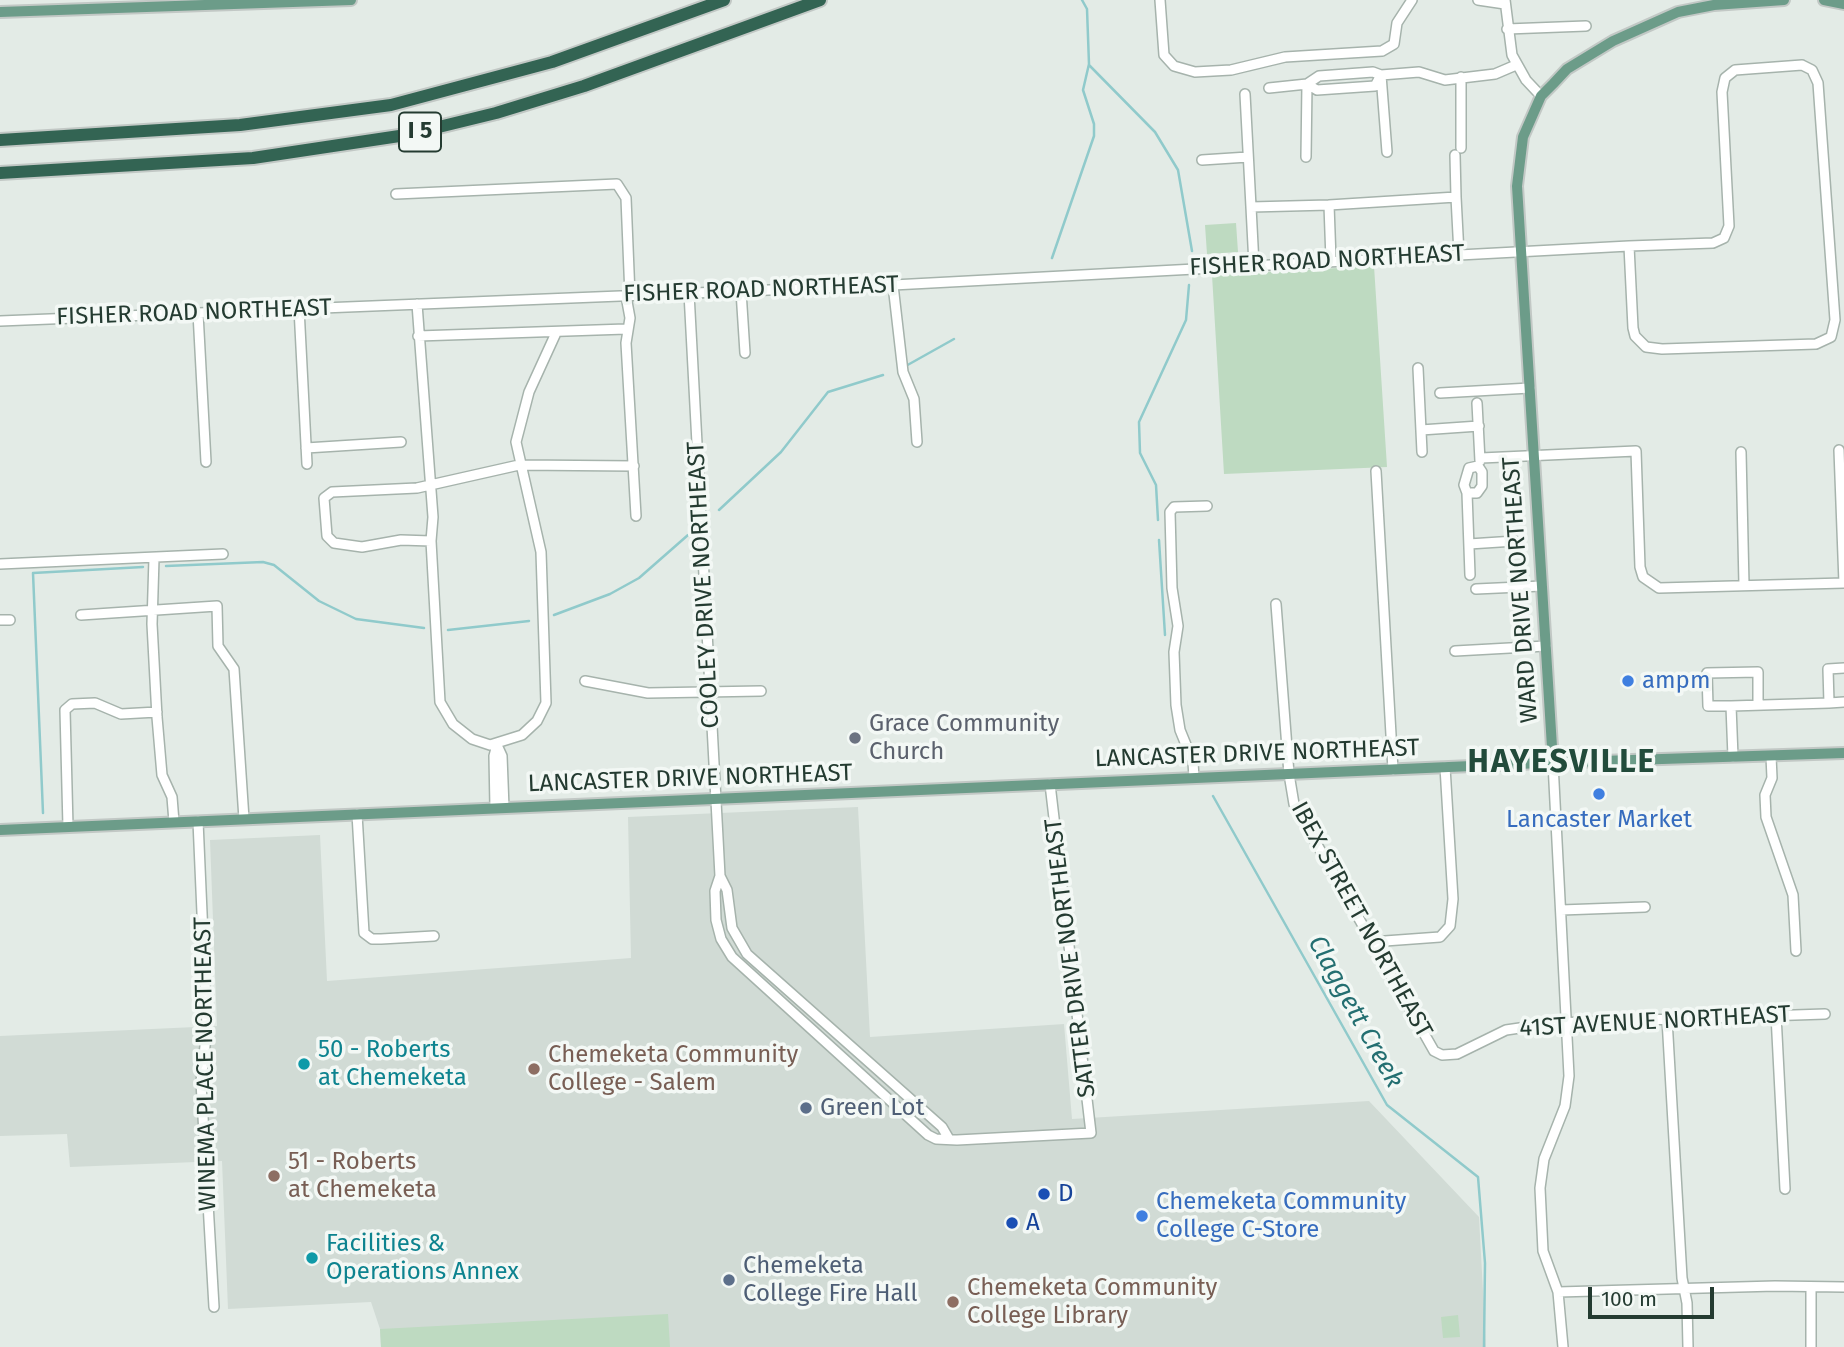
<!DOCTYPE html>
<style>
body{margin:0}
#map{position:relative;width:1844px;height:1347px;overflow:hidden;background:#e3ebe6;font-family:"Fira Sans",sans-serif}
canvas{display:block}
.scale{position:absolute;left:1588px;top:1287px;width:126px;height:32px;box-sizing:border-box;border:4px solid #243b31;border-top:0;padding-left:9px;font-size:21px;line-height:24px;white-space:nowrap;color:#243b31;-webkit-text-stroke:5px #f3f8f5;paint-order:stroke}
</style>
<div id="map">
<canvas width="1844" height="1347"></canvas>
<div class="scale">100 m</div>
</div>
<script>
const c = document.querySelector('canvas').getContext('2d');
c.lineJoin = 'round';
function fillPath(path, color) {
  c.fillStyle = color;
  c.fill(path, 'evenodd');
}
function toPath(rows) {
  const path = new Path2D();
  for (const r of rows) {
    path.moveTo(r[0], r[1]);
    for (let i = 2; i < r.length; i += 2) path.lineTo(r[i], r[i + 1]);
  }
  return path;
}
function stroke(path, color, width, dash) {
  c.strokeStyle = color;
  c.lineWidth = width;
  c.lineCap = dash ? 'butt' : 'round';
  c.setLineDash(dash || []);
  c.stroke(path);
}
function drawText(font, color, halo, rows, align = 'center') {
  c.font = font + ' "Fira Sans",sans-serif';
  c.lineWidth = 7;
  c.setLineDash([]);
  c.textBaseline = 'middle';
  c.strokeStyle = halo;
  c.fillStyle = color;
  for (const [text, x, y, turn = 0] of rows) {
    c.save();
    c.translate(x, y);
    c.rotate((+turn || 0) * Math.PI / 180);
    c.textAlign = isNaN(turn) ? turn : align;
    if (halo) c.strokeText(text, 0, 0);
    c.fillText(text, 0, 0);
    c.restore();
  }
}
fillPath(toPath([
 [858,807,870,1037,1064,1024,1072,1119,1369,1101,1479,1217,1486,1347,381,1347,380,1329,371,1302,228,1309,222,1161,70,1167,67,1134,0,1136,0,1036,217,1026,210,840,320,835,327,981,631,958,628,817]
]), '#d1dbd5');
fillPath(toPath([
 [1236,223,1238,252,1207,254,1205,225],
 [1374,266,1387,467,1224,474,1212,275],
 [668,1314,670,1347,381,1347,380,1329],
 [1458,1315,1460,1337,1443,1338,1441,1317]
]), '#bedac1');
stroke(toPath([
 [1089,65,1155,132,1178,170,1192,251],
 [1052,258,1094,136,1094,124,1083,90,1089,64,1087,9,1082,0],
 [904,367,954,339],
 [719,510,781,452,828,392,883,375],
 [1158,520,1156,485,1140,453,1139,422,1186,320,1189,285],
 [1159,540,1165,635],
 [166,566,263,562,274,565,319,601,356,619,424,628],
 [554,615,610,594,639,578,688,535],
 [448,630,529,621],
 [1213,796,1387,1105,1478,1177,1485,1263,1484,1347],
 [43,813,33,573,143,567]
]), '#90cacb', 2.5);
const minor = toPath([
 [1160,0,1164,55,1174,66,1195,72,1231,70,1285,57,1382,51,1394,44,1397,23,1412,0],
 [1478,0,1505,4],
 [1505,0,1512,55,1526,80,1541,96],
 [1507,29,1586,26],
 [1802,65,1812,70,1818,83,1835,320,1831,337,1816,344,1662,349,1646,347,1635,336,1633,328,1629,246,1713,243,1724,238,1729,226,1722,92,1725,78,1735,70,1802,65],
 [1381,75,1387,152],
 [1461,77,1461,148],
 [1307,84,1317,90,1375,86,1381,75],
 [1269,88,1307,84,1319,76,1373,72,1381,75,1419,72,1445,80,1495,74,1516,65],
 [1245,94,1251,207,1329,205],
 [1455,155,1456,197],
 [1306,157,1307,84],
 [1202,160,1248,157],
 [396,194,617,184,626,198,630,296],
 [1251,207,1254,265],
 [1331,260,1329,205,1456,197,1459,254],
 [893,285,903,372,914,399,917,442],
 [741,291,745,353],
 [689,293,720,876,727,890,732,928,747,954,942,1127,949,1139],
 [626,296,630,318,626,343,636,516],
 [417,304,433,517,431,541,440,702,453,724,472,739,490,745,522,735,537,721,546,703,541,552,516,442,529,392,556,333],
 [299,308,307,464],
 [198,313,206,462],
 [0,321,893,285,1629,246],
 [418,336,626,329],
 [1418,368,1422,452],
 [1440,393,1530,388],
 [1477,403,1480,461],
 [1421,430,1479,426],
 [306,448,401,442],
 [1839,450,1844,583],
 [1741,452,1744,585],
 [1481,458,1636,451,1640,567,1643,577,1659,588,1844,583],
 [1376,471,1393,770],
 [1467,493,1477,493,1482,486,1482,472,1478,466,1469,468,1464,485,1467,493,1470,575],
 [431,541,401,540,362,547,334,543,327,536,324,498,332,492,417,488,519,465,634,466],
 [1469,544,1515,541],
 [154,558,152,624,157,717,162,775,172,797,174,822],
 [0,564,223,554],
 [1476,589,1542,586],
 [1276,604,1289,774,1294,804,1434,1051,1442,1055,1457,1054,1506,1030,1554,1023,1825,1014],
 [81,615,217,606,218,646,234,669,244,819],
 [0,620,10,620],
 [1455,651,1546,646],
 [585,681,648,693,761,691],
 [1829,703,1828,669,1844,668],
 [1758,705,1758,672,1707,673,1708,706,1731,706,1829,703,1844,702],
 [1731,706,1733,757],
 [497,745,502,756,504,808],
 [1771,756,1772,778,1765,795,1766,817,1793,895,1796,951],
 [1553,763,1569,1076,1565,1106,1544,1159,1540,1188,1543,1251,1558,1292,1563,1347],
 [1194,778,1193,762,1180,730,1176,705,1174,652,1178,626,1172,588,1170,512,1174,507,1207,506],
 [495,808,494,756,497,745],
 [357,814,364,933,372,939,381,939,434,936],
 [198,821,207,1028,201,1082,214,1307],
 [68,827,65,710,72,704,95,703,121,714,157,712],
 [720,876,715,891,716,920,721,939,732,957,928,1135,936,1139,957,1140,1091,1133,1050,784],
 [1561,910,1645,907],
 [1371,942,1440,937,1450,926,1453,899,1445,767],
 [1776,1015,1785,1189],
 [1667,1019,1682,1278,1687,1303,1688,1347],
 [1558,1292,1775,1286,1844,1287],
 [1811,1347,1811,1287]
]);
const major = toPath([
 [1824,0,1844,4],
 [0,12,351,0],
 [1553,763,1517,186,1523,137,1541,96,1553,84,1567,69,1613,41,1678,12,1714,5,1784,0],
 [0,830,1541,763,1844,753]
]);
const highway = toPath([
 [0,140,240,125,391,105,552,62,724,0],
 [0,173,253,158,406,135,496,113,584,86,820,0]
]);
stroke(minor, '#a6b3ac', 12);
stroke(major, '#c2c8c5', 14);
stroke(highway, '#c2c8c5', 16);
stroke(minor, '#fff', 9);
stroke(major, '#6c9c89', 10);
stroke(highway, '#336453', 12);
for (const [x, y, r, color] of [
 [1628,681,7,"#3f7fe0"],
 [855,738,7,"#6b7280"],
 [1599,794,7,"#3f7fe0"],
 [304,1064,7,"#0f9aa8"],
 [534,1069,7,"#8d6e63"],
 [806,1108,7,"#5c6f8a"],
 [274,1176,7,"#8d6e63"],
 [1044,1194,7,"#1a4fb4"],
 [1142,1216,7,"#3f7fe0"],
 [1012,1223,7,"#1a4fb4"],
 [312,1258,7,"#0f9aa8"],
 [729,1280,7,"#5c6f8a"],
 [953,1302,7,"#8d6e63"]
]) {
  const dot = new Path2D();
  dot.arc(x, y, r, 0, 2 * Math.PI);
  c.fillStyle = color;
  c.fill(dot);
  stroke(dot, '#f3f8f5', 2.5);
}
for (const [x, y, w] of [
 [420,132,42]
]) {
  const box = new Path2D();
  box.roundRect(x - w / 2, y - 19.5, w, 39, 5);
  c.fillStyle = '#f3f8f5';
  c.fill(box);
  stroke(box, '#243b31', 2);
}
drawText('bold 23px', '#243b31', null, [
 ["I 5",420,132]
]);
drawText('24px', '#243b31', '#f3f8f5', [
 ["FISHER ROAD NORTHEAST",1327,261,-3],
 ["FISHER ROAD NORTHEAST",761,290,-2],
 ["FISHER ROAD NORTHEAST",194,313,-2],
 ["COOLEY DRIVE NORTHEAST",704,585,-93],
 ["WARD DRIVE NORTHEAST",1521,590,-94],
 ["LANCASTER DRIVE NORTHEAST",1257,754,-2],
 ["LANCASTER DRIVE NORTHEAST",690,779,-2],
 ["IBEX STREET NORTHEAST",1361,920,61],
 ["SATTER DRIVE NORTHEAST",1071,958,-97],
 ["41ST AVENUE NORTHEAST",1655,1022,-3],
 ["WINEMA PLACE NORTHEAST",206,1064,-91]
]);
drawText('24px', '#366cbe', '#f3f8f5', [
 ["ampm",1642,681],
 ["Lancaster Market",1599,820,"center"],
 ["Chemeketa Community",1156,1202],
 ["College C-Store",1156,1230]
], 'left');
drawText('24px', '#5b616d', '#f3f8f5', [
 ["Grace Community",869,724],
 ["Church",869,752]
], 'left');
drawText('24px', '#0d838f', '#f3f8f5', [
 ["50 - Roberts",318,1050],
 ["at Chemeketa",318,1078],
 ["Facilities &",326,1244],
 ["Operations Annex",326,1272]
], 'left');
drawText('24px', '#785e54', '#f3f8f5', [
 ["Chemeketa Community",548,1055],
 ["College - Salem",548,1083],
 ["51 - Roberts",288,1162],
 ["at Chemeketa",288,1190],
 ["Chemeketa Community",967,1288],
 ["College Library",967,1316]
], 'left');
drawText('24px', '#4e5e75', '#f3f8f5', [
 ["Green Lot",820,1108],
 ["Chemeketa",743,1266],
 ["College Fire Hall",743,1294]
], 'left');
drawText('24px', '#164399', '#f3f8f5', [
 ["D",1058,1194],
 ["A",1026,1223]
], 'left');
drawText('italic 26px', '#246f71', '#f3f8f5', [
 ["Claggett Creek",1355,1012,61]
]);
c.letterSpacing = '2px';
drawText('bold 32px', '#224b3b', '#f3f8f5', [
 ["HAYESVILLE",1562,763]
]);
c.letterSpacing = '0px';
</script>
